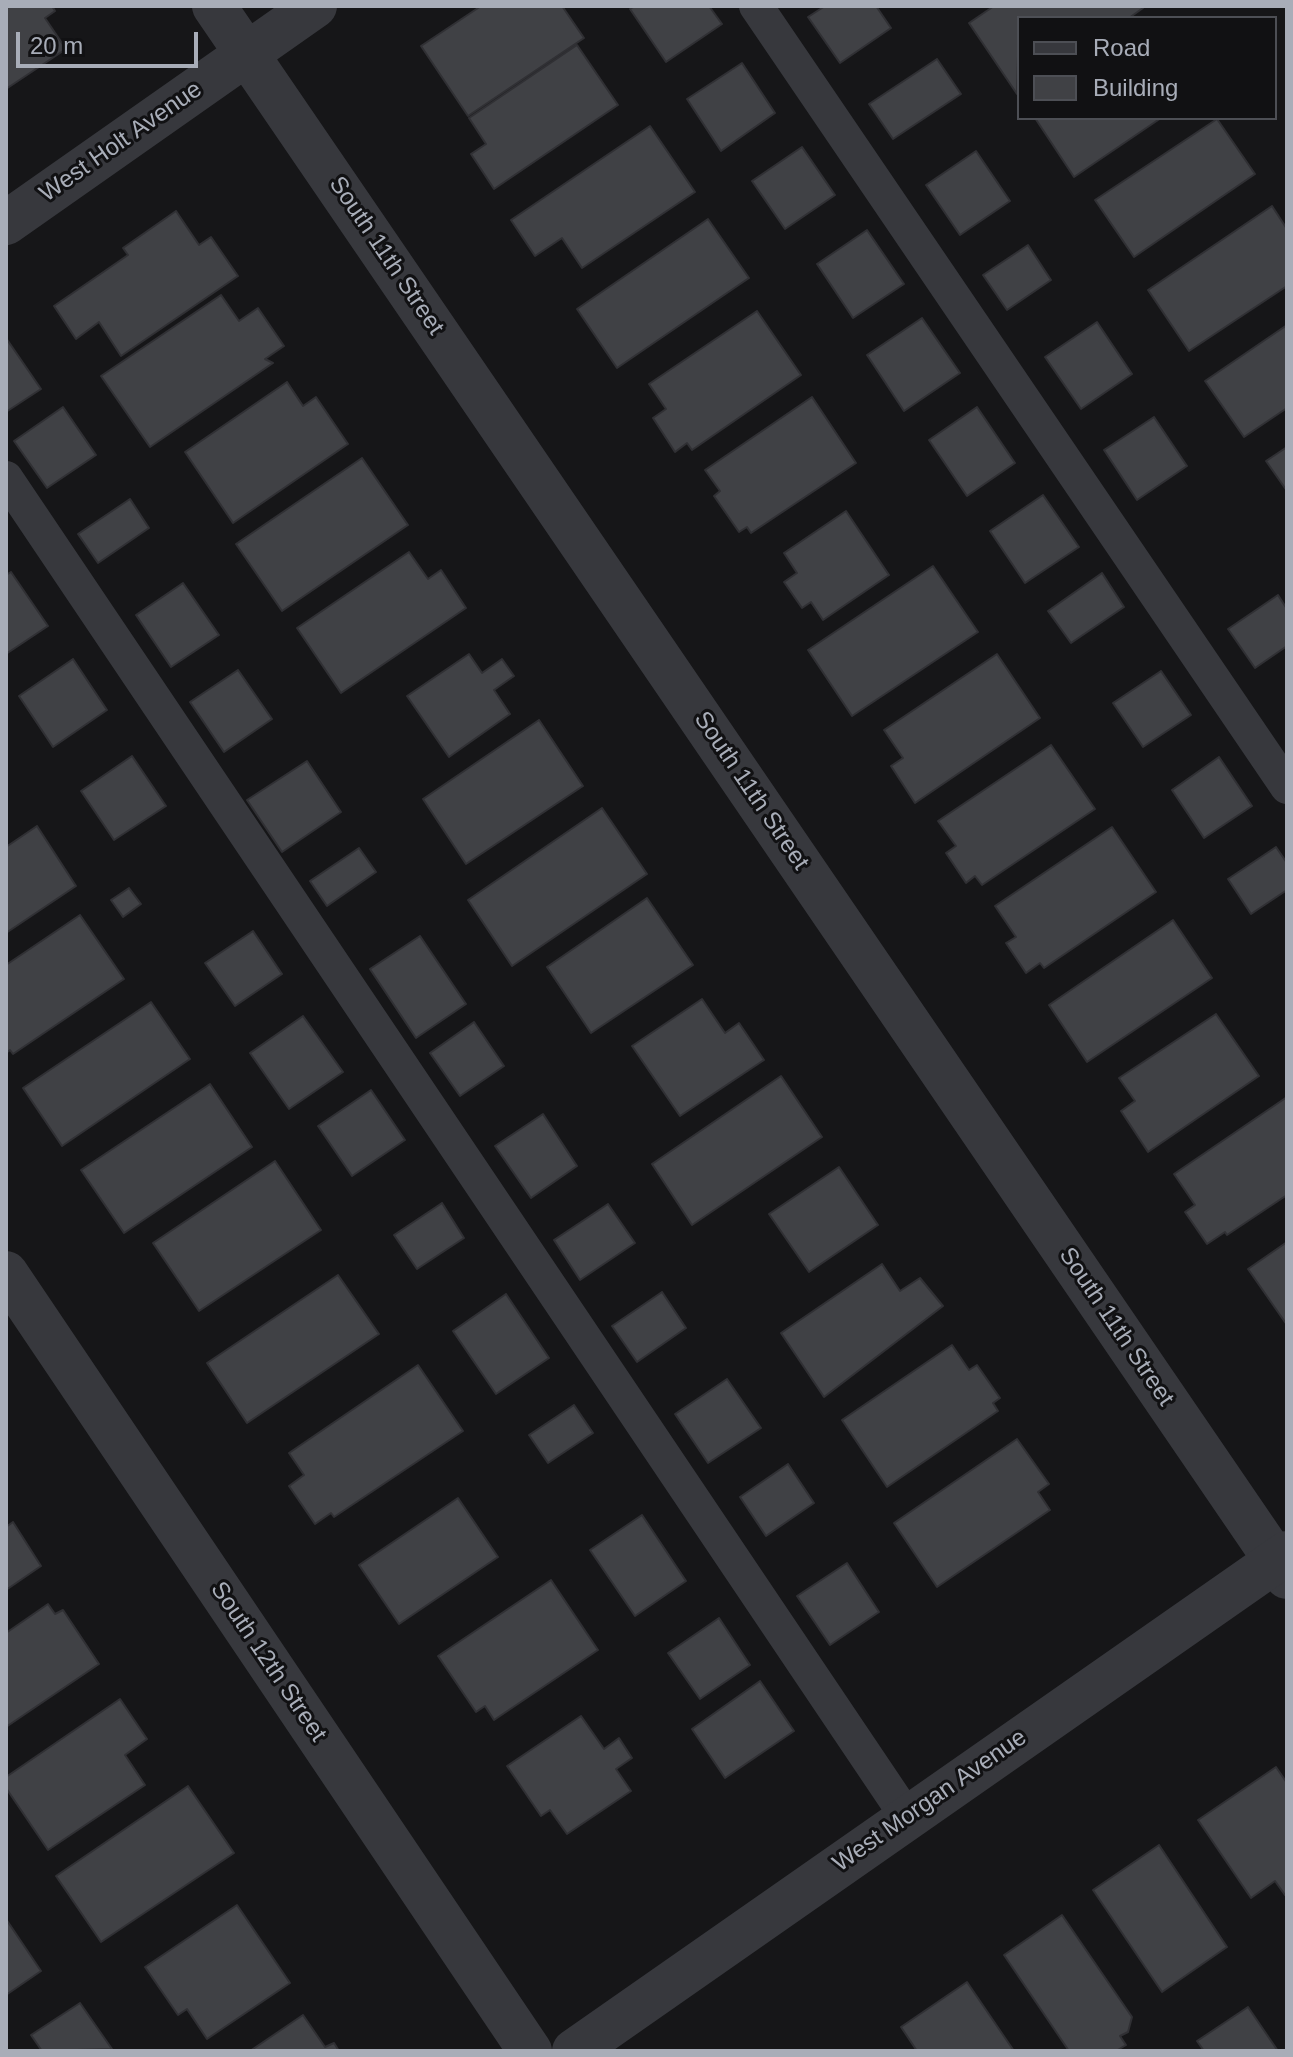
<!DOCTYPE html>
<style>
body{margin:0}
#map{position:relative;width:1293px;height:2057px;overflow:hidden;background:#161618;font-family:Arial,sans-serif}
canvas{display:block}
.frame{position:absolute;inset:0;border:8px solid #a8adb8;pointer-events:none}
.legend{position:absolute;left:1017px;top:16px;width:260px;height:104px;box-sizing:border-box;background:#111113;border:2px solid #4d4f55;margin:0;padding:10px 14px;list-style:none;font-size:24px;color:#a8adb8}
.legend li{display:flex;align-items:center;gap:16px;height:40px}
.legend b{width:40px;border:2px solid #4d4f55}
.scale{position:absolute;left:16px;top:32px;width:182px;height:36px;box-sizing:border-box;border:4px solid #a8adb8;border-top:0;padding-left:10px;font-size:24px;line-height:28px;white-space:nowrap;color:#a8adb8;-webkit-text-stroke:6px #111113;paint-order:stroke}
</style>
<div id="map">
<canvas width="1293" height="2057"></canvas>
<div class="frame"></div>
<ul class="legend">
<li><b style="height:10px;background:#37383d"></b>Road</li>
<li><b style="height:22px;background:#404145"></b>Building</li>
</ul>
<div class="scale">20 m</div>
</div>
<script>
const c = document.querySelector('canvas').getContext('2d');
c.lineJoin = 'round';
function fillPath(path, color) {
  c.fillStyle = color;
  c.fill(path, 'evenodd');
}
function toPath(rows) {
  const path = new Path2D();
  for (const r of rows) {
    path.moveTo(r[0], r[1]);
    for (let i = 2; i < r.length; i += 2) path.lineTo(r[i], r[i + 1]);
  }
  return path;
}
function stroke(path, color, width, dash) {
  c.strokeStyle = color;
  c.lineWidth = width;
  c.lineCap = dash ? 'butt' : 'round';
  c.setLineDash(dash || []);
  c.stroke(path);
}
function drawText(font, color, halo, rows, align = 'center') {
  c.font = font + ' Arial,sans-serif';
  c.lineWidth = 6;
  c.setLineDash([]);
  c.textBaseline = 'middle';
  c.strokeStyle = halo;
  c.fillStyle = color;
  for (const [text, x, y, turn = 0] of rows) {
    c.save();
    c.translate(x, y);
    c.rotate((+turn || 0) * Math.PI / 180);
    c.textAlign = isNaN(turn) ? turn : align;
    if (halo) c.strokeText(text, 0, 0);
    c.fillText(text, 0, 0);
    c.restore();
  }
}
const building = toPath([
 [6,6,52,6,55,11,45,18,66,49,6,89,6,6],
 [481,6,562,6,584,38,468,116,421,46,481,6],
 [635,6,709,6,722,24,666,62,630,9,635,6],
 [825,6,876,6,891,28,840,63,808,17,825,6],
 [994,6,1142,6,1143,8,1129,18,1019,18,1017,94,969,23,994,6],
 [577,45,618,105,494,189,471,154,486,144,469,118,577,45],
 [937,59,961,94,893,139,869,104,937,59],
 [742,63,775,113,721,151,687,99,742,63],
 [1035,118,1161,118,1074,177,1035,118],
 [1217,119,1255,174,1134,257,1095,200,1217,119],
 [650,126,695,192,582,268,562,238,535,256,511,220,650,126],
 [802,147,835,195,785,229,752,181,802,147],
 [976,151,1010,201,960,235,926,185,976,151],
 [1272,206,1287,229,1287,286,1189,351,1148,290,1272,206],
 [176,211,199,245,211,237,238,276,121,356,99,322,76,339,54,306,128,255,123,248,176,211],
 [708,219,749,278,617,368,577,309,708,219],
 [867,230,904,284,853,318,817,264,867,230],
 [1028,245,1051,280,1007,310,983,275,1028,245],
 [221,295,239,321,258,308,284,346,265,359,273,363,150,447,101,376,221,295],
 [757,311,801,375,692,450,687,443,675,452,653,418,666,409,649,384,757,311],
 [922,318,960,373,904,411,867,355,922,318],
 [1097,322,1132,374,1081,409,1045,357,1097,322],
 [1287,325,1287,408,1244,437,1205,381,1287,325],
 [6,338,41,389,6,412,6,338],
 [287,382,303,406,316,397,348,444,233,523,185,452,287,382],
 [812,397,856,463,751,533,747,527,739,532,714,496,720,491,705,470,812,397],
 [63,407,96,455,47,488,14,441,63,407],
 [977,407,1015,463,967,496,929,440,977,407],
 [1154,417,1187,466,1137,500,1104,450,1154,417],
 [1287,447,1287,491,1266,461,1287,447],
 [362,458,408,525,282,611,236,544,362,458],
 [1043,495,1079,547,1025,583,990,531,1043,495],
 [130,499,149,528,98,563,78,534,130,499],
 [846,511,889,575,823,620,811,602,802,608,784,582,797,573,784,553,846,511],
 [409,552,428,579,441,570,466,608,341,693,297,628,409,552],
 [933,566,978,632,852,716,808,650,933,566],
 [11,572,48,626,6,654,6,575,11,572],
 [1102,573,1124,607,1071,643,1048,611,1102,573],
 [183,583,219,635,171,667,136,615,183,583],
 [1278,595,1287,609,1287,646,1255,668,1228,629,1278,595],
 [469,654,482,673,502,659,514,676,494,690,510,714,449,757,407,696,469,654],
 [997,654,1040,718,915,803,891,766,903,758,884,730,997,654],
 [73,659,107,710,53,747,19,696,73,659],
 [238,670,272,719,224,752,190,702,238,670],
 [1161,671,1191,715,1143,747,1113,703,1161,671],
 [539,720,583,786,466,864,423,799,539,720],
 [1051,745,1095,809,982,885,975,876,966,883,946,853,956,846,938,821,1051,745],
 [132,756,166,806,114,840,81,791,132,756],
 [1219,757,1252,806,1204,838,1172,790,1219,757],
 [307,761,341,812,282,852,247,800,307,761],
 [602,808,647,874,512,966,468,900,602,808],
 [37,826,76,886,6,933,6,847,37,826],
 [1112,827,1156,892,1044,968,1040,963,1026,973,1006,943,1016,937,995,906,1112,827],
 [1276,847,1287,863,1287,890,1251,914,1228,879,1276,847],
 [359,848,376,872,327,906,310,881,359,848],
 [129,888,141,904,123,917,111,900,129,888],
 [647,898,693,965,591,1033,547,967,647,898],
 [80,915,124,979,13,1054,10,1050,6,1053,6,965,80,915],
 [1173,920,1212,978,1087,1062,1049,1005,1173,920],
 [253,931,282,974,235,1006,205,963,253,931],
 [420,936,466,1004,416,1038,370,969,420,936],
 [702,999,725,1033,739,1023,764,1060,680,1116,632,1046,702,999],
 [151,1002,190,1059,62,1146,23,1088,151,1002],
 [1216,1014,1259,1076,1148,1152,1121,1111,1135,1101,1119,1078,1216,1014],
 [303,1016,343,1072,289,1109,250,1053,303,1016],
 [474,1022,504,1066,460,1096,430,1053,474,1022],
 [781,1076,822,1137,692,1225,652,1164,781,1076],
 [210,1084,252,1147,124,1233,81,1170,210,1084],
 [371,1090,405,1140,352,1176,318,1126,371,1090],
 [1287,1097,1287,1195,1227,1235,1225,1232,1207,1244,1185,1212,1195,1205,1174,1174,1287,1097],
 [543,1114,577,1166,531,1198,495,1146,543,1114],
 [275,1161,321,1230,199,1311,153,1243,275,1161],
 [839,1167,878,1225,809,1272,769,1214,839,1167],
 [442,1203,464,1238,417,1269,394,1235,442,1203],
 [608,1204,635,1243,580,1280,554,1240,608,1204],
 [1287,1242,1287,1325,1248,1269,1287,1242],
 [882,1264,900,1291,920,1278,943,1306,824,1397,781,1333,882,1264],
 [338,1275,379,1334,247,1423,207,1363,338,1275],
 [662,1292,686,1328,637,1362,612,1326,662,1292],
 [506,1294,549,1358,496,1394,453,1331,506,1294],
 [952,1345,969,1370,977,1365,1000,1398,993,1403,998,1411,887,1487,842,1420,952,1345],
 [418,1365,463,1431,334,1517,331,1513,315,1524,289,1486,304,1475,289,1453,418,1365],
 [727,1379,761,1428,708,1463,675,1414,727,1379],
 [574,1405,593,1433,548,1463,529,1435,574,1405],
 [1017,1439,1049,1484,1038,1492,1050,1510,937,1587,894,1523,1017,1439],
 [788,1464,814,1503,766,1536,740,1497,788,1464],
 [458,1498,498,1557,399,1624,359,1565,458,1498],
 [642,1515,686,1581,635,1616,590,1550,642,1515],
 [13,1522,41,1566,6,1590,6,1527,13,1522],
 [847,1563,879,1612,830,1645,797,1596,847,1563],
 [551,1580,598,1650,494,1720,485,1706,476,1712,438,1656,551,1580],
 [48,1604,55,1614,63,1610,99,1664,6,1727,6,1633,48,1604],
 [719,1618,750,1665,700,1699,668,1653,719,1618],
 [760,1681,794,1731,725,1778,692,1729,760,1681],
 [120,1699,147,1739,125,1755,145,1785,48,1850,6,1788,6,1777,120,1699],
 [581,1716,604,1749,619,1738,632,1758,616,1769,631,1791,567,1834,550,1810,541,1816,507,1766,581,1716],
 [1276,1767,1287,1783,1287,1893,1285,1895,1275,1881,1251,1898,1198,1820,1276,1767],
 [188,1786,234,1853,101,1942,56,1876,188,1786],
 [1159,1845,1227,1947,1162,1992,1093,1890,1159,1845],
 [237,1905,290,1983,207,2039,187,2009,178,2015,145,1967,237,1905],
 [1062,1915,1132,2017,1128,2032,1120,2036,1126,2045,1116,2051,1069,2051,1004,1955,1062,1915],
 [6,1919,41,1971,6,1995,6,1919],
 [967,1982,1014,2051,917,2051,901,2027,967,1982],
 [80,2003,112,2049,42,2051,31,2035,80,2003],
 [1248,2007,1278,2051,1204,2051,1197,2041,1248,2007],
 [303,2015,325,2047,334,2043,339,2051,250,2051,303,2015]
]);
fillPath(building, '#404145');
stroke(building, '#303034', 2);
stroke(toPath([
 [756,6,1287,787],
 [6,478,907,1817]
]), '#37383d', 34);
stroke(toPath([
 [214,6,1287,1577],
 [6,223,315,6],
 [6,1273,530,2051]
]), '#37383d', 44);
stroke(toPath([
 [574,2051,1287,1553]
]), '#37383d', 44);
drawText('24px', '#a8adb8', '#111113', [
 ["West Holt Avenue",121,142,-35],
 ["South 11th Street",386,256,56],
 ["South 11th Street",751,791,56],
 ["South 11th Street",1116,1327,56],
 ["South 12th Street",268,1662,56],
 ["West Morgan Avenue",930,1801,-35]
]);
</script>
